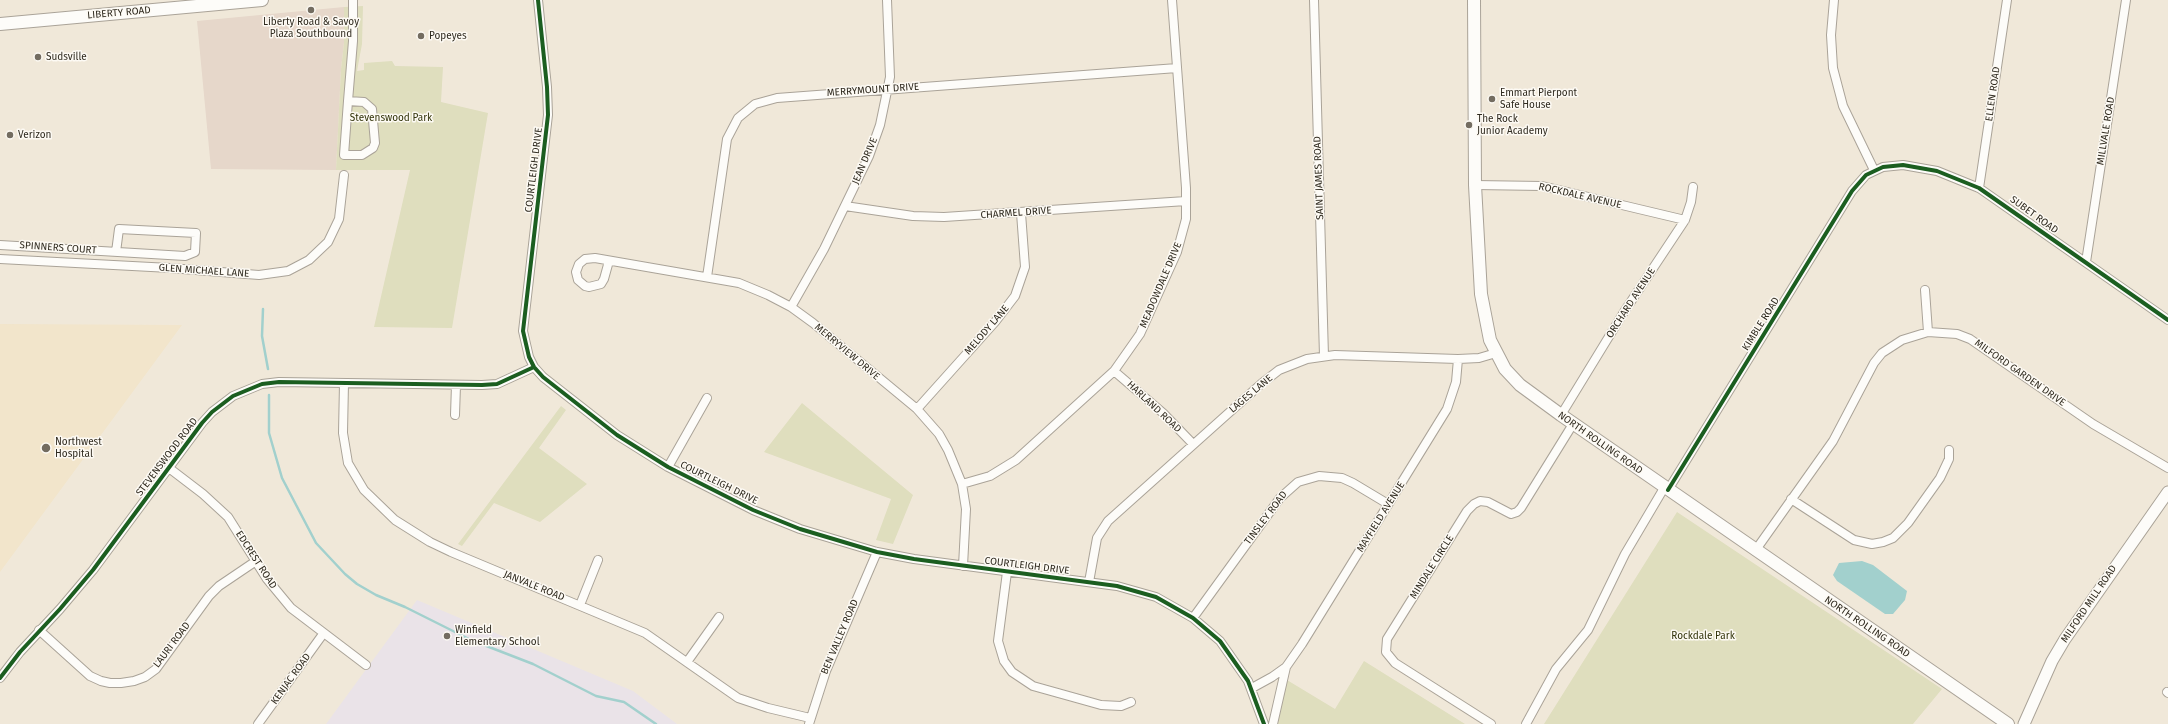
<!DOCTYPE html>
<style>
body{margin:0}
canvas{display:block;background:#f0e8d9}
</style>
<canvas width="2168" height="724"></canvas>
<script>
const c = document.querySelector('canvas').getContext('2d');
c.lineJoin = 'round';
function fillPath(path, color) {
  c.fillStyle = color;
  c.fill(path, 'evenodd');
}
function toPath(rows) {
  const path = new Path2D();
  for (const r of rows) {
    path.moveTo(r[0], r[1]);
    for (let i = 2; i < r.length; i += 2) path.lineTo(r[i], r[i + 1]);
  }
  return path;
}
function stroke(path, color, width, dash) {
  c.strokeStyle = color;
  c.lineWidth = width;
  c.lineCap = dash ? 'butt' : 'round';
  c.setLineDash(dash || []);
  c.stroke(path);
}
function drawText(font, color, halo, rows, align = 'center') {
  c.font = font + ' "Fira Sans",sans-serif';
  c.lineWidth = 3;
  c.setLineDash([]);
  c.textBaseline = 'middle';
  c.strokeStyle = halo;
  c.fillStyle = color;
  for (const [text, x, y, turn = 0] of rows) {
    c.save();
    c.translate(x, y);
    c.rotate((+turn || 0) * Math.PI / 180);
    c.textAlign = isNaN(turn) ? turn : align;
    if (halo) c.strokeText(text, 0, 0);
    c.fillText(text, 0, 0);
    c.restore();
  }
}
fillPath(toPath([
 [344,7,344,43,341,69,336,170,211,169,197,21]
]), '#e6d7ca');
fillPath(toPath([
 [0,324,182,325,0,572]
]), '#f2e5cb');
fillPath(toPath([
 [417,600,633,691,677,724,326,724]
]), '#eae3e8');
fillPath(toPath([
 [363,6,362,44,357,71,364,70,364,63,392,61,395,66,443,67,441,102,488,113,452,328,374,327,410,170,336,170,341,69,344,43,344,7],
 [802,403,913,495,893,544,876,540,891,499,764,452],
 [561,406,566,410,539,448,587,484,540,522,494,503,462,546,458,544],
 [1677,512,1942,689,1913,724,1544,724],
 [1364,661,1465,724,1278,724,1283,691,1287,680,1335,709]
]), '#dfdebe');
fillPath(toPath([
 [1862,561,1873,565,1907,591,1905,600,1893,614,1885,614,1837,581,1833,575,1839,563]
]), '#a2d0cd');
stroke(toPath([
 [263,309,262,336,268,369],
 [269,395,269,433,282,478,316,543,345,574,357,584,376,595,405,607,471,640,533,664,596,696,624,702,656,724]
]), '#a2d0cd', 2.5);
const street = toPath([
 [538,0,547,87,548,115,523,331,529,357,534,367,543,377,617,435,668,467,753,510,800,529,877,552,914,559,1117,586,1156,597,1193,618,1220,641,1248,681,1264,724],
 [1314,0,1324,356],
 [1834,0,1831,35,1833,68,1843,106,1874,170],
 [348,101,364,102,372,109,375,143,373,148,362,155,344,155,348,101,353,41,353,0],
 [1475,185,1542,186,1685,220],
 [1979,188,2007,0],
 [845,206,913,216,944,217,1186,201],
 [0,245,185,256,195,252,196,233,119,229,116,252],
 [0,259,170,268,259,275,288,271,309,260,328,242,339,219,344,175],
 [609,261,604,279,601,284,589,287,585,286,578,280,576,272,579,264,585,259,595,258,739,283,768,295,791,307,813,323,917,409,939,434,948,450,962,484,966,509,963,566],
 [2086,262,2126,0],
 [707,277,727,139,738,118,755,104,777,98,1177,68],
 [1925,290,1928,332],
 [791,307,824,249,869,156,880,125,890,77,887,0],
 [1114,371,1163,413,1193,444],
 [344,383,343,433,348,463,364,490,395,520,430,542,451,552,645,633,738,698,768,708,810,718],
 [917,409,995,322,1015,296,1025,267,1021,213],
 [455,415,456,385],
 [1561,415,1624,312,1685,220,1691,202,1693,187],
 [668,467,707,398],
 [169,468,203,494,228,517,267,579,291,608,366,665],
 [962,484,990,476,1016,460,1114,371,1140,334,1177,252,1186,219,1186,188,1172,0],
 [1668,490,1852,191,1866,175,1883,167,1903,165,1937,171,1979,188,2168,320],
 [1791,499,1854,540,1872,544,1883,542,1893,538,1908,523,1940,478,1949,459,1949,450],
 [1755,551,1833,441,1874,363,1882,353,1902,340,1928,332,1957,334,1970,339,2093,424,2168,468],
 [1007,572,998,641,1004,661,1012,672,1033,686,1101,705,1121,706,1131,702],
 [1089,582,1097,538,1108,521,1261,384,1279,370,1307,359,1335,355,1458,359,1479,358,1496,353],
 [580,605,598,560],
 [1193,618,1280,498,1298,482,1319,476,1342,478,1353,483,1388,504],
 [39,630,90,676,101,681,110,683,121,683,134,681,145,677,156,669,209,596,219,586,256,561],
 [687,662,719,617],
 [0,678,20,652,60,609,93,570,202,423,212,412,233,396,262,384,279,382,482,385,497,384,534,367],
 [1252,688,1272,677,1286,667,1302,644,1447,409,1456,382,1458,359],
 [2167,692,2168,693],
 [258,724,323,634],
 [809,724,826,671,877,552],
 [1273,724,1286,667],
 [1491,724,1395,663,1386,652,1387,639,1467,511,1474,504,1480,501,1488,502,1511,514,1517,512,1521,508,1573,424],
 [1526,724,1556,669,1588,630,1625,554,1664,488]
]);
const secondary = toPath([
 [2024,724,2052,661,2065,639,2168,492]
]);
const primary = toPath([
 [1474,0,1475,185,1481,294,1490,340,1505,369,1520,385,1561,415,2008,724],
 [0,24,262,0]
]);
stroke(street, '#aaa398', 10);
stroke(secondary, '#aaa398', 13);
stroke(primary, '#aaa398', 14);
stroke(street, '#fdfcf9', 8);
stroke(secondary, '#fdfcf9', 11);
stroke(primary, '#fdfcf9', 12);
stroke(toPath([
 [538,0,547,87,548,115,523,331,529,357,534,367,543,377,617,435,668,467,753,510,800,529,877,552,914,559,1117,586,1156,597,1193,618,1220,641,1248,681,1264,724],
 [1668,490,1852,191,1866,175,1883,167,1903,165,1937,171,1979,188,2168,320],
 [0,678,20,652,60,609,93,570,202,423,212,412,233,396,262,384,279,382,482,385,497,384,534,367]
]), '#1b5e20', 4);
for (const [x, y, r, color] of [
 [311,10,4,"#736c60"],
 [421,36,4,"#736c60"],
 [38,57,4,"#736c60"],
 [1492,99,4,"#736c60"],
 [1469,125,4,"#736c60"],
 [10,135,4,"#736c60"],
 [46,448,5,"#736c60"],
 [447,636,4,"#736c60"]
]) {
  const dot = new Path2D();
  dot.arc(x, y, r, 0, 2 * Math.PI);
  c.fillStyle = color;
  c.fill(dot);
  stroke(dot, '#fdfaf4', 1.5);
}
drawText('10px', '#2f2a1f', '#fdfaf4', [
 ["LIBERTY ROAD",119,13,-5],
 ["MERRYMOUNT DRIVE",873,90,-4],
 ["ELLEN ROAD",1993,94,-82],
 ["MILLVALE ROAD",2106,131,-81],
 ["JEAN DRIVE",865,161,-67],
 ["COURTLEIGH DRIVE",534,170,-83],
 ["SAINT JAMES ROAD",1319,178,-92],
 ["ROCKDALE AVENUE",1580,196,13],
 ["CHARMEL DRIVE",1016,213,-4],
 ["SUBET ROAD",2034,215,36],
 ["SPINNERS COURT",58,248,4],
 ["GLEN MICHAEL LANE",204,271,4],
 ["MEADOWDALE DRIVE",1161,285,-67],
 ["ORCHARD AVENUE",1631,303,-57],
 ["KIMBLE ROAD",1761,324,-58],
 ["MELODY LANE",987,330,-49],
 ["MERRYVIEW DRIVE",847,352,40],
 ["MILFORD GARDEN DRIVE",2020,373,35],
 ["LAGES LANE",1251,394,-40],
 ["HARLAND ROAD",1154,407,43],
 ["NORTH ROLLING ROAD",1600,443,35],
 ["STEVENSWOOD ROAD",167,457,-53],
 ["COURTLEIGH DRIVE",719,483,26],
 ["MAYFIELD AVENUE",1381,517,-58],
 ["TINSLEY ROAD",1266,518,-53],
 ["EDCREST ROAD",256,560,57],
 ["COURTLEIGH DRIVE",1027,566,7],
 ["MINDALE CIRCLE",1432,567,-58],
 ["JANVALE ROAD",534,586,22],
 ["MILFORD MILL ROAD",2089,604,-56],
 ["NORTH ROLLING ROAD",1867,627,34],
 ["BEN VALLEY ROAD",840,637,-67],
 ["LAURI ROAD",172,645,-53],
 ["KENJAC ROAD",291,679,-54]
]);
drawText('10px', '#2f2a1f', '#fdfaf4', [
 ["Liberty Road & Savoy",311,22,"center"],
 ["Plaza Southbound",311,34,"center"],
 ["Popeyes",429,36],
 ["Sudsville",46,57],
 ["Emmart Pierpont",1500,93],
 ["Safe House",1500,105],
 ["The Rock",1477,119],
 ["Junior Academy",1477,131],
 ["Verizon",18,135],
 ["Northwest",55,442],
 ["Hospital",55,454],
 ["Winfield",455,630],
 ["Elementary School",455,642]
], 'left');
drawText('10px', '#313309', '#fdfaf4', [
 ["Stevenswood Park",391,118],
 ["Rockdale Park",1703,636]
]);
</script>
